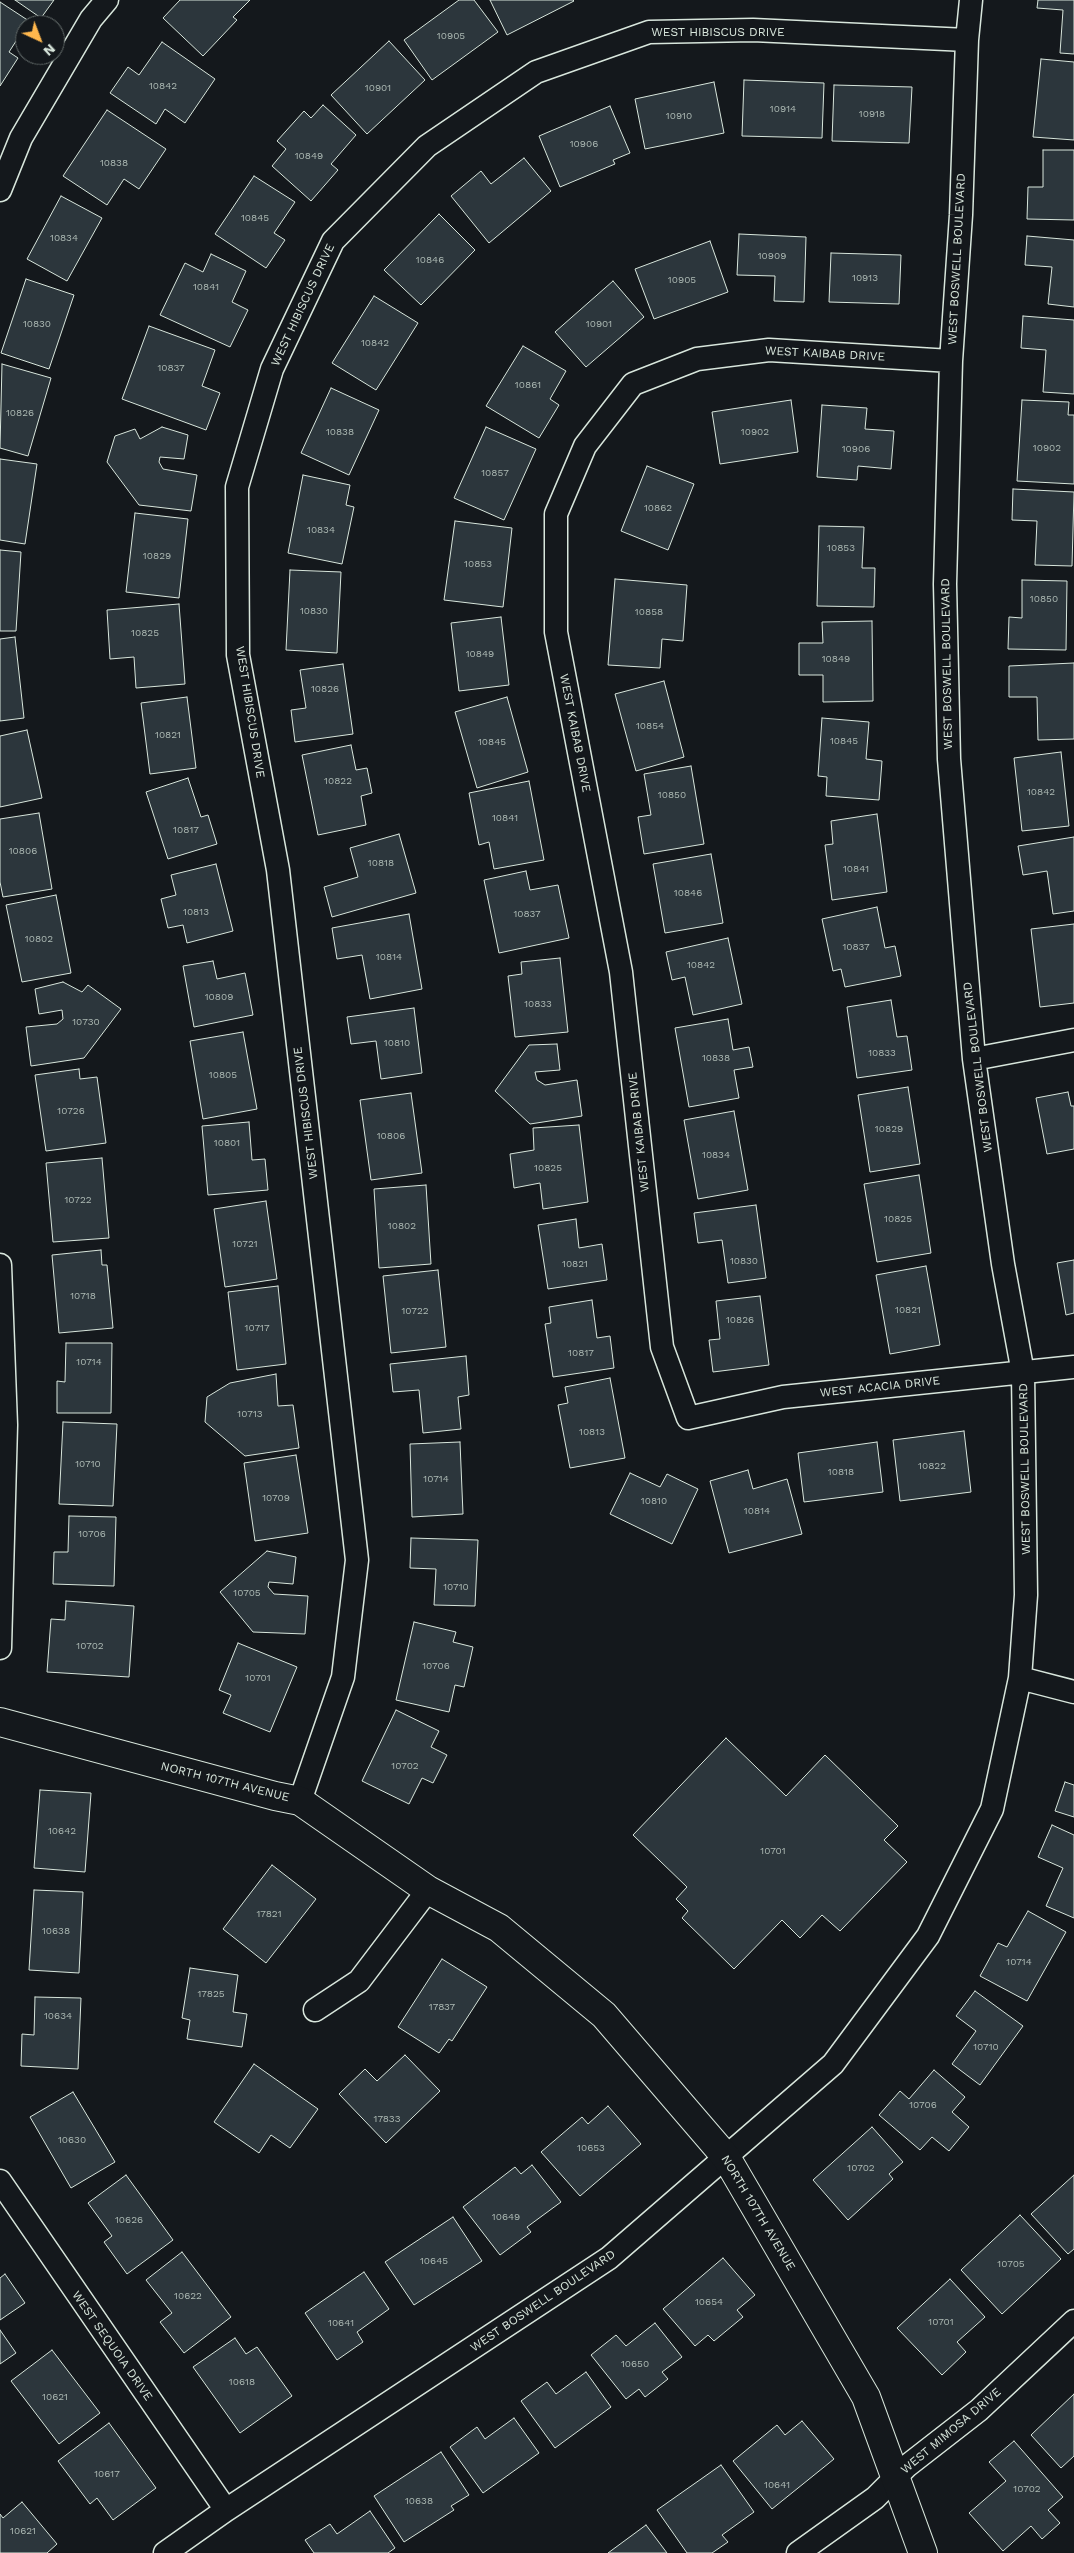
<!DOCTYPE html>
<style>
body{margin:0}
#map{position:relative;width:1074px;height:2553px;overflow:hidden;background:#14181c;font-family:"Work Sans",sans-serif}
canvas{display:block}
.north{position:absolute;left:15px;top:15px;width:50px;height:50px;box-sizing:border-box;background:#14181c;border:1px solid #626a69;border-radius:50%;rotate:137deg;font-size:14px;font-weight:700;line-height:20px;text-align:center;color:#d8e6dc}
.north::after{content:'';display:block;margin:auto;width:18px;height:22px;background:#ffb74d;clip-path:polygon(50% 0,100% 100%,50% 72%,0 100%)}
</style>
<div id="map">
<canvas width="1074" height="2553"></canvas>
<div class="north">N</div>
</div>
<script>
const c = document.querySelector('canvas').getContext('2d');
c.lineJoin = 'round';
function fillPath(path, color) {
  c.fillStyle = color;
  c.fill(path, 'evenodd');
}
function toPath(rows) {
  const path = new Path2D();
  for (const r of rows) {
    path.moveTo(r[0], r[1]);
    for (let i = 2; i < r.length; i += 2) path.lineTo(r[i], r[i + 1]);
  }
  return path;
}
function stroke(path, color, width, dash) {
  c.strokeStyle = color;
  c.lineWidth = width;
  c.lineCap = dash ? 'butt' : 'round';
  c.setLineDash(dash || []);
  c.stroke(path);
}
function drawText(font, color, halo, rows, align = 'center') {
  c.font = font + ' "Work Sans",sans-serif';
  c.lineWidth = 4;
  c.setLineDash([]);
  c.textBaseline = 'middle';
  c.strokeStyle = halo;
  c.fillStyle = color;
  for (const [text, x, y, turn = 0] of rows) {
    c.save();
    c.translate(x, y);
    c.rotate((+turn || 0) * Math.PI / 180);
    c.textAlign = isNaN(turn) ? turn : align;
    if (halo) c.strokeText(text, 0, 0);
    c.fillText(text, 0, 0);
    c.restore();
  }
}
const building = toPath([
 [15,0,54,0,41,18,15,0],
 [180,0,250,0,233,17,237,20,203,56,163,18,180,0],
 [459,0,474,0,498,32,432,80,404,40,459,0],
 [490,0,573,0,574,1,507,35,490,0],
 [1038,0,1074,0,1074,54,1060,53,1063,10,1037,8,1038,0],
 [0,2,29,21,9,52,18,58,0,86,0,2],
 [389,41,425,80,367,134,331,95,389,41],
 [162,42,215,79,185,123,165,109,156,124,110,93,128,67,139,75,162,42],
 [1041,59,1074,62,1074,140,1033,137,1041,59],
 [744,80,824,83,822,138,742,136,744,80],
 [714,82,724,133,645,149,635,99,714,82],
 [834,85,912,87,909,143,832,141,834,85],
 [323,105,356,135,331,164,338,170,311,201,272,166,286,149,277,141,304,111,311,118,323,105],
 [610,106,630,153,613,160,615,164,560,187,539,136,610,106],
 [107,110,166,149,139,189,124,179,107,205,63,176,107,110],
 [1043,150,1074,150,1074,220,1027,219,1028,187,1043,187,1043,150],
 [524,158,551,191,489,243,451,196,481,171,491,184,524,158],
 [254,176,295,202,274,233,285,240,266,268,215,234,254,176],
 [61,196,102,218,67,281,27,259,61,196],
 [439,214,475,250,421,305,384,270,439,214],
 [739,234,806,237,804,302,774,301,775,276,737,275,739,234],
 [1027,236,1074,240,1074,307,1048,304,1052,267,1025,265,1027,236],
 [710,241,728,292,654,319,635,269,710,241],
 [831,253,901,255,899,304,829,302,831,253],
 [211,254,246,271,232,302,248,310,230,347,160,315,185,263,203,272,211,254],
 [26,279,74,295,49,369,1,353,26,279],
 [613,281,644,317,586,367,555,332,613,281],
 [374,296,418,323,376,390,332,363,374,296],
 [1023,316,1074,320,1074,394,1043,392,1046,350,1021,348,1023,316],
 [149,326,215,350,202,386,220,393,206,430,122,399,149,326],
 [523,346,566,371,550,399,559,405,539,438,486,406,523,346],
 [2,364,51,378,28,456,0,448,2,364],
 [331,388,379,410,349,475,301,453,331,388],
 [791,400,798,452,720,464,712,412,791,400],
 [1022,400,1069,402,1068,415,1074,415,1074,484,1017,481,1022,400],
 [822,405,867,408,865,429,894,431,891,469,858,466,857,480,817,477,822,405],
 [162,427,188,435,184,459,160,457,159,462,163,469,197,475,191,511,139,505,107,462,115,436,135,429,140,439,162,427],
 [486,427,536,449,504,520,454,498,486,427],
 [0,459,37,464,25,544,0,540,0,459],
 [647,466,694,484,668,550,621,531,647,466],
 [303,475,350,485,346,505,354,507,342,564,288,553,303,475],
 [1013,489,1074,492,1072,566,1035,565,1037,521,1012,520,1013,489],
 [135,513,188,519,179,598,126,592,135,513],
 [455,521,512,528,503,607,444,600,455,521],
 [819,526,864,527,862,568,875,568,874,607,817,606,819,526],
 [0,550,21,552,16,631,0,631,0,550],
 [290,570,341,572,337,653,286,650,290,570],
 [615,579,687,585,683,641,662,639,660,668,608,665,615,579],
 [1022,580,1067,581,1066,650,1008,649,1009,617,1022,618,1022,580],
 [179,604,185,684,136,688,134,657,110,659,107,610,179,604],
 [501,617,509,685,459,691,451,623,501,617],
 [872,621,873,701,823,702,823,675,799,675,799,643,823,643,822,622,872,621],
 [15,637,24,718,0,721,0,639,15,637],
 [1074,663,1074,739,1038,740,1037,697,1009,697,1009,666,1074,663],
 [343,664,353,734,295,742,291,710,306,708,300,670,343,664],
 [664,681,684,757,636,771,615,694,664,681],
 [187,697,196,768,150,774,141,703,187,697],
 [507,697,528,772,477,788,455,712,507,697],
 [822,718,869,722,866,759,882,761,879,800,826,796,827,777,818,776,822,718],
 [27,730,42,798,0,807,0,736,27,730],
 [351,745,356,770,367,768,372,793,361,796,366,825,318,835,302,755,351,745],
 [1061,752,1069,826,1022,831,1014,758,1061,752],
 [691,766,704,844,644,854,638,817,651,815,644,774,691,766],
 [188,778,201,817,208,815,217,844,168,859,146,792,188,778],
 [529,781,544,860,494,869,489,842,479,845,469,793,529,781],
 [39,813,52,889,3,897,0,882,0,819,39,813],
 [877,814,887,892,832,900,825,845,833,844,831,821,877,814],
 [399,834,416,893,332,917,324,887,358,877,350,848,399,834],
 [1074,837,1074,911,1053,914,1047,871,1023,875,1018,846,1074,837],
 [711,854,723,923,665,933,653,864,711,854],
 [216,864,233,931,187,943,183,925,168,928,161,899,176,895,171,875,216,864],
 [526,871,530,890,558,885,569,938,499,953,484,880,526,871],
 [56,895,71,973,22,982,6,905,56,895],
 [877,907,885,948,895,946,901,976,845,987,841,969,833,971,822,919,877,907],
 [409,914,422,989,370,999,362,955,337,959,332,928,409,914],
 [1074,924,1074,1003,1040,1007,1031,929,1074,924],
 [728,938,742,1004,693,1015,685,977,672,980,666,952,728,938],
 [560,958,568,1032,515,1037,508,976,522,974,521,962,560,958],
 [213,961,217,979,245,973,253,1015,194,1027,183,966,213,961],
 [63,982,82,992,88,985,121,1009,84,1058,31,1066,26,1027,57,1024,63,1019,62,1010,39,1014,35,989,63,982],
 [891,1000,897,1037,907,1036,912,1070,857,1078,847,1007,891,1000],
 [414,1008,422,1073,381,1079,376,1041,351,1044,347,1017,414,1008],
 [728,1019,733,1050,749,1047,753,1067,734,1070,739,1098,689,1107,675,1028,728,1019],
 [243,1032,257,1109,203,1119,190,1041,243,1032],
 [557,1044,560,1070,535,1072,537,1080,545,1085,577,1080,582,1116,530,1124,495,1091,529,1045,557,1044],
 [79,1069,80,1079,97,1077,106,1143,46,1151,35,1075,79,1069],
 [908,1087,920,1164,870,1172,858,1095,908,1087],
 [1068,1092,1071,1106,1074,1106,1074,1149,1047,1154,1036,1098,1068,1092],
 [411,1093,422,1173,371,1180,360,1100,411,1093],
 [734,1111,748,1190,698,1199,684,1120,734,1111],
 [249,1122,252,1160,265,1159,268,1190,208,1195,202,1126,249,1122],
 [579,1125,588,1202,543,1209,540,1183,514,1188,510,1154,534,1150,533,1128,579,1125],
 [102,1158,109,1238,53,1242,46,1163,102,1158],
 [919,1175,931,1253,877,1262,864,1184,919,1175],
 [426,1185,431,1264,379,1268,374,1189,426,1185],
 [266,1201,277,1279,225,1287,214,1209,266,1201],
 [756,1205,766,1278,728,1283,722,1240,698,1243,694,1213,756,1205],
 [576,1219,579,1248,602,1244,607,1280,548,1289,538,1225,576,1219],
 [101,1250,102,1265,107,1265,113,1328,59,1333,52,1255,101,1250],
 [1074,1260,1074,1313,1066,1315,1057,1263,1074,1260],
 [926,1266,940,1345,890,1354,876,1275,926,1266],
 [438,1270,446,1347,391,1353,383,1276,438,1270],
 [278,1286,286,1364,237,1370,228,1292,278,1286],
 [760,1296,769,1365,713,1372,709,1340,720,1339,716,1301,760,1296],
 [592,1300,597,1338,610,1336,614,1368,553,1377,545,1324,551,1323,549,1307,592,1300],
 [66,1343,112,1343,111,1413,57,1413,57,1381,65,1382,66,1343],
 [466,1356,469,1395,458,1397,461,1429,423,1433,419,1390,393,1392,390,1364,466,1356],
 [276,1374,278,1406,293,1405,299,1448,245,1456,205,1422,207,1397,230,1383,276,1374],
 [610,1378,625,1458,570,1468,558,1405,568,1403,565,1387,610,1378],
 [63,1422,117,1424,113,1506,59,1504,63,1422],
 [964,1431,971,1492,900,1501,893,1440,964,1431],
 [460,1442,463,1514,412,1517,410,1444,460,1442],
 [877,1442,883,1492,804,1502,798,1453,877,1442],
 [296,1455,308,1533,255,1541,244,1463,296,1455],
 [748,1470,753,1489,787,1479,802,1534,729,1553,710,1481,748,1470],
 [630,1473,660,1487,667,1474,698,1489,672,1544,610,1514,630,1473],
 [69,1516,116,1517,114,1586,53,1584,54,1552,68,1552,69,1516],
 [411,1538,478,1540,475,1606,434,1605,436,1569,410,1568,411,1538],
 [267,1551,296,1557,293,1584,269,1582,268,1587,274,1594,308,1596,305,1634,253,1632,220,1592,267,1551],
 [66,1601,134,1606,129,1677,47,1672,51,1619,65,1620,66,1601],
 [414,1622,456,1632,453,1642,473,1647,464,1687,455,1685,449,1712,396,1700,414,1622],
 [238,1643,297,1667,270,1732,223,1713,231,1695,219,1690,238,1643],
 [396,1710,439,1731,431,1747,447,1755,433,1783,422,1778,409,1804,362,1781,396,1710],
 [726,1738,786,1796,825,1755,898,1826,884,1840,907,1862,840,1931,822,1915,800,1938,782,1920,734,1969,682,1918,688,1911,676,1899,687,1887,633,1835,726,1738],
 [1065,1782,1074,1785,1074,1817,1055,1811,1065,1782],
 [40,1790,91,1793,85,1872,34,1868,40,1790],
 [1052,1825,1074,1835,1074,1918,1046,1906,1063,1868,1038,1857,1052,1825],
 [272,1865,316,1899,266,1963,223,1929,272,1865],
 [34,1890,83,1892,79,1973,29,1970,34,1890],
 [1028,1911,1066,1932,1027,2001,980,1976,998,1943,1007,1947,1028,1911],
 [442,1959,487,1987,452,2041,449,2039,439,2053,398,2027,442,1959],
 [190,1968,238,1975,233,2012,247,2014,242,2047,187,2039,190,2020,182,2018,190,1968],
 [975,1991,1023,2026,980,2085,952,2064,976,2031,956,2016,975,1991],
 [35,1997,81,1998,78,2069,21,2066,22,2034,34,2035,35,1997],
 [405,2055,440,2091,386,2143,339,2094,365,2069,377,2081,405,2055],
 [254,2064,318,2109,290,2148,271,2135,259,2153,214,2122,254,2064],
 [934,2070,965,2097,952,2112,969,2127,949,2151,932,2137,920,2150,879,2115,900,2091,909,2099,934,2070],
 [73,2092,115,2162,71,2188,30,2117,73,2092],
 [608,2106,641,2144,580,2196,541,2152,582,2117,588,2124,608,2106],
 [872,2127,903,2162,889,2174,893,2179,848,2220,813,2180,872,2127],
 [532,2165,561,2202,527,2227,531,2232,500,2255,463,2207,515,2167,521,2174,532,2165],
 [126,2175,173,2240,127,2274,104,2242,112,2236,88,2203,126,2175],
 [1074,2175,1074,2249,1068,2254,1031,2214,1074,2175],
 [1020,2215,1061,2259,1002,2314,961,2270,1020,2215],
 [453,2217,482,2261,414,2305,385,2262,453,2217],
 [182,2252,231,2317,184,2353,160,2322,172,2313,146,2280,182,2252],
 [723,2258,755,2295,737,2310,743,2317,714,2341,708,2335,695,2346,663,2309,723,2258],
 [364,2272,389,2309,357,2332,363,2342,337,2360,305,2313,364,2272],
 [5,2274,25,2303,0,2320,0,2278,5,2274],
 [950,2279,985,2317,957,2342,966,2352,942,2375,897,2328,950,2279],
 [655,2323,682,2357,662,2372,668,2379,645,2397,639,2389,626,2399,591,2355,616,2335,626,2346,655,2323],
 [0,2330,16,2353,0,2364,0,2330],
 [235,2338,246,2354,257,2347,292,2396,240,2433,193,2367,235,2338],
 [52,2350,100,2413,59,2444,11,2381,52,2350],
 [586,2372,611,2407,555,2448,521,2401,547,2382,556,2394,586,2372],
 [1074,2394,1074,2456,1061,2468,1031,2435,1074,2394],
 [514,2418,539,2453,483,2493,450,2447,477,2427,485,2439,514,2418],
 [802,2421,834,2459,772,2509,733,2461,777,2425,785,2435,802,2421],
 [109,2423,156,2488,113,2520,97,2498,90,2504,58,2461,109,2423],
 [1014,2441,1063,2497,1048,2510,1060,2523,1042,2539,1031,2526,1003,2551,969,2513,1006,2481,989,2462,1014,2441],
 [441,2452,469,2495,451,2506,454,2510,404,2542,374,2496,441,2452],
 [721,2465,754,2512,722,2535,728,2542,712,2553,687,2553,657,2510,721,2465],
 [22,2502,57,2544,47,2553,0,2553,0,2514,3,2518,22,2502],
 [370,2511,395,2548,388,2553,314,2553,305,2540,330,2524,337,2534,370,2511],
 [646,2525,667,2553,608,2553,646,2525]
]);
fillPath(building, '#2c363c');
stroke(building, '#d8e6dc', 1);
const minor = toPath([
 [0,190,21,138,91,19,107,0],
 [951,361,769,350,697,359,633,384,585,446,556,514,556,632,621,972,662,1347,688,1418,783,1397,1074,1367],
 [974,1059,1074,1040],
 [0,1265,6,1425,0,1648],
 [1020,1678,1074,1692],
 [300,1801,343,1677,357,1560,278,870,238,655,237,487,272,369,333,241,427,146,536,72,649,32,753,30,967,40],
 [315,2010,359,1981,428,1890],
 [0,2181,226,2510],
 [165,2553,226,2510,609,2258,833,2064,928,1936,992,1809,1020,1678,1026,1595,1023,1373,1003,1264,974,1059,949,759,945,584,951,361,961,215,967,40,971,0],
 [798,2553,875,2498,907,2466,979,2410,1074,2321]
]);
const tertiary = toPath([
 [0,1722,275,1796,300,1801,428,1890,499,1928,604,2015,726,2157,866,2397,923,2553]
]);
stroke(minor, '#d8e6dc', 25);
stroke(tertiary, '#d8e6dc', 30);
stroke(minor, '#14181c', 22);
stroke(tertiary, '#14181c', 28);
drawText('10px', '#adbab4', null, [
 ["10905",451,36],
 ["10842",163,86],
 ["10901",378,88],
 ["10914",783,109],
 ["10918",872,114],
 ["10910",679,116],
 ["10906",584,144],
 ["10849",309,156],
 ["10838",114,163],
 ["10845",255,218],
 ["10834",64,238],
 ["10909",772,256],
 ["10846",430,260],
 ["10913",865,278],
 ["10905",682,280],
 ["10841",206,287],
 ["10830",37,324],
 ["10901",599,324],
 ["10842",375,343],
 ["10837",171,368],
 ["10861",528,385],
 ["10826",20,413],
 ["10838",340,432],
 ["10902",755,432],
 ["10902",1047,448],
 ["10906",856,449],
 ["10857",495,473],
 ["10862",658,508],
 ["10834",321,530],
 ["10853",841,548],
 ["10829",157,556],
 ["10853",478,564],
 ["10850",1044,599],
 ["10830",314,611],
 ["10858",649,612],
 ["10825",145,633],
 ["10849",480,654],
 ["10849",836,659],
 ["10826",325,689],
 ["10854",650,726],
 ["10821",168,735],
 ["10845",844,741],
 ["10845",492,742],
 ["10822",338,781],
 ["10842",1041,792],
 ["10850",672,795],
 ["10841",505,818],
 ["10817",186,830],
 ["10806",23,851],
 ["10818",381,863],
 ["10841",856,869],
 ["10846",688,893],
 ["10813",196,912],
 ["10837",527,914],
 ["10802",39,939],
 ["10837",856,947],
 ["10814",389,957],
 ["10842",701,965],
 ["10809",219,997],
 ["10833",538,1004],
 ["10730",86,1022],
 ["10810",397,1043],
 ["10833",882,1053],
 ["10838",716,1058],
 ["10805",223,1075],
 ["10726",71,1111],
 ["10829",889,1129],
 ["10806",391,1136],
 ["10801",227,1143],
 ["10834",716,1155],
 ["10825",548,1168],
 ["10722",78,1200],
 ["10825",898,1219],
 ["10802",402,1226],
 ["10721",245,1244],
 ["10830",744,1261],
 ["10821",575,1264],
 ["10718",83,1296],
 ["10821",908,1310],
 ["10722",415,1311],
 ["10826",740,1320],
 ["10717",257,1328],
 ["10817",581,1353],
 ["10714",89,1362],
 ["10713",250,1414],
 ["10813",592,1432],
 ["10710",88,1464],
 ["10822",932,1466],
 ["10818",841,1472],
 ["10714",436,1479],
 ["10709",276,1498],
 ["10810",654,1501],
 ["10814",757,1511],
 ["10706",92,1534],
 ["10710",456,1587],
 ["10705",247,1593],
 ["10702",90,1646],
 ["10706",436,1666],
 ["10701",258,1678],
 ["10702",405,1766],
 ["10642",62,1831],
 ["10701",773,1851],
 ["17821",269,1914],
 ["10638",56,1931],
 ["10714",1019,1962],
 ["17825",211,1994],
 ["17837",442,2007],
 ["10634",58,2016],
 ["10710",986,2047],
 ["10706",923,2105],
 ["17833",387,2119],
 ["10630",72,2140],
 ["10653",591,2148],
 ["10702",861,2168],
 ["10649",506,2217],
 ["10626",129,2220],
 ["10645",434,2261],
 ["10705",1011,2264],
 ["10622",188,2296],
 ["10654",709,2302],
 ["10701",941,2322],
 ["10641",341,2323],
 ["10650",635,2364],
 ["10618",242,2382],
 ["10621",55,2397],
 ["10617",107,2474],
 ["10641",777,2485],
 ["10702",1027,2489],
 ["10638",419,2501],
 ["10621",23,2531]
]);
drawText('12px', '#d8e6dc', '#14181c', [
 ["WEST HIBISCUS DRIVE",718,32],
 ["WEST BOSWELL BOULEVARD",957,259,-87],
 ["WEST HIBISCUS DRIVE",303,305,-65],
 ["WEST KAIBAB DRIVE",825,354,3],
 ["WEST BOSWELL BOULEVARD",947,664,-91],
 ["WEST HIBISCUS DRIVE",250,712,81],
 ["WEST KAIBAB DRIVE",575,733,79],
 ["WEST BOSWELL BOULEVARD",978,1067,-97],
 ["WEST HIBISCUS DRIVE",306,1113,-97],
 ["WEST KAIBAB DRIVE",639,1132,-96],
 ["WEST ACACIA DRIVE",880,1387,-6],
 ["WEST BOSWELL BOULEVARD",1025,1469,-91],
 ["NORTH 107TH AVENUE",225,1782,14],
 ["NORTH 107TH AVENUE",758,2213,59],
 ["WEST BOSWELL BOULEVARD",543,2301,-34],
 ["WEST SEQUOIA DRIVE",112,2346,55],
 ["WEST MIMOSA DRIVE",951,2431,-40]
]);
</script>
